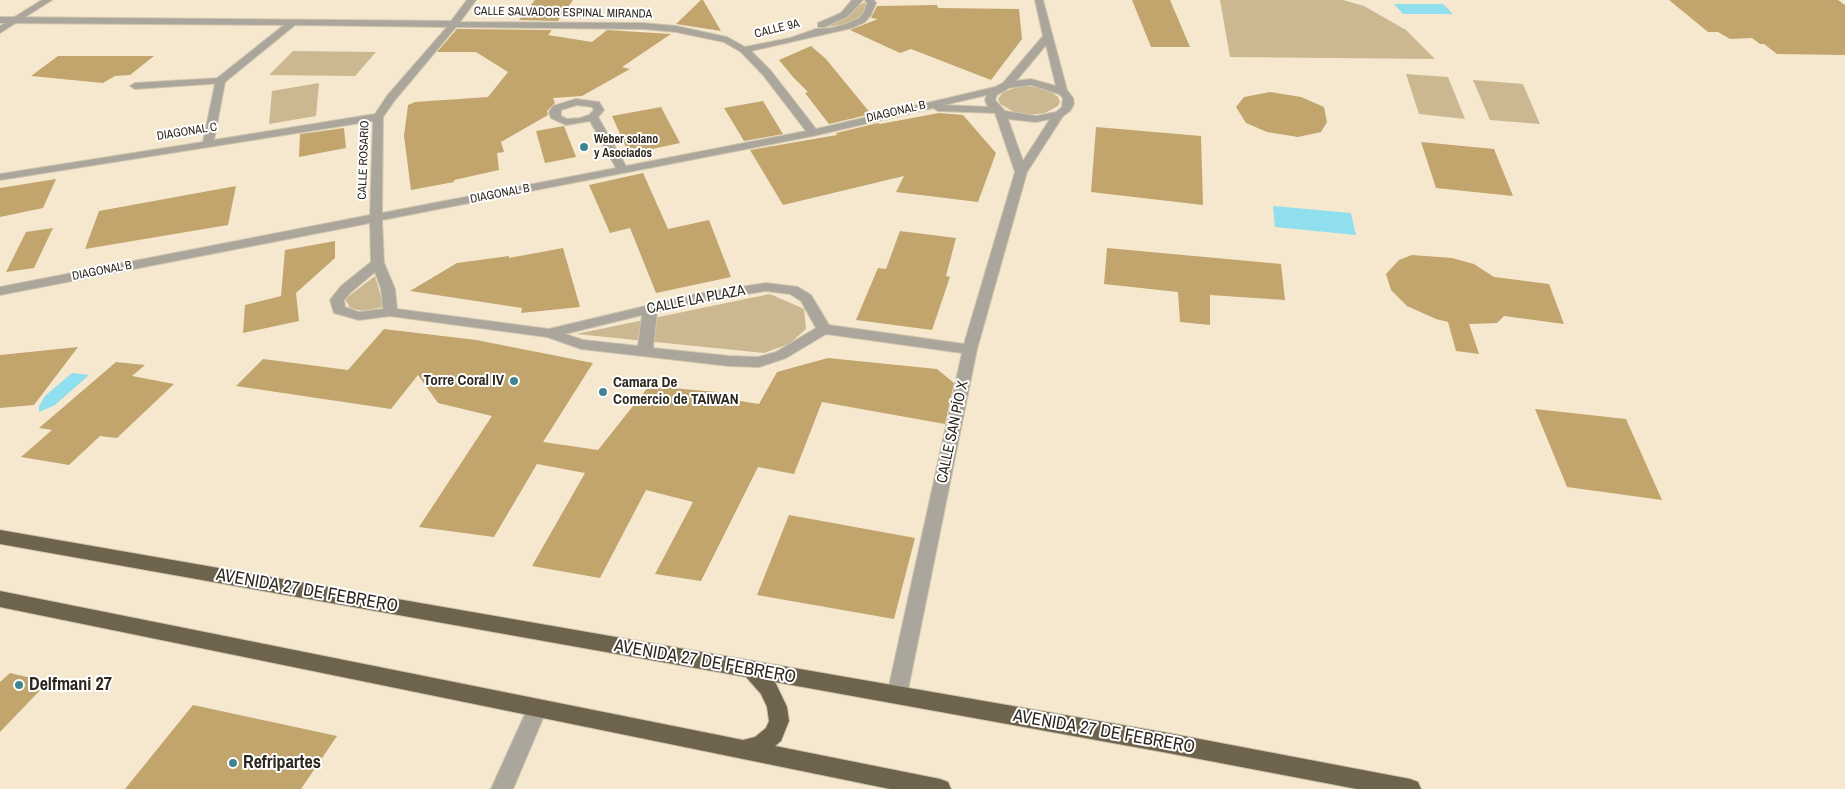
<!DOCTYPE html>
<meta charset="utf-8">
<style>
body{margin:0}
canvas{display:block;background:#f5e8ce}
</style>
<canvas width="1845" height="789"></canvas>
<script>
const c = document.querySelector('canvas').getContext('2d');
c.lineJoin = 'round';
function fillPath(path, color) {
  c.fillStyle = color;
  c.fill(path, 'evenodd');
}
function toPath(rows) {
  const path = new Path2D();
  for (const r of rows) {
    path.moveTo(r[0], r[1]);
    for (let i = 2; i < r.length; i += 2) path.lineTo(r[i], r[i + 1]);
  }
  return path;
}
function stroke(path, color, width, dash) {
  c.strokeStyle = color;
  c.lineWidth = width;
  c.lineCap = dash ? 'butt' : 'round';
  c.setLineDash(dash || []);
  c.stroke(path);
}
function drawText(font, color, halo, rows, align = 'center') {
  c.font = font + ' "Archivo Narrow",sans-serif';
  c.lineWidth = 4;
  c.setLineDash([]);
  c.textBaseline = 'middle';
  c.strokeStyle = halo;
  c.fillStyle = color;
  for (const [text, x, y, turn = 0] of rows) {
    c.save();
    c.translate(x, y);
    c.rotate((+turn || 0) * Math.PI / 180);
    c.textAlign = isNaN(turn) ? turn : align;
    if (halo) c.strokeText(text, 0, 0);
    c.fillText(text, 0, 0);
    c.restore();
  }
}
fillPath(toPath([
 [1220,0,1343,0,1364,6,1406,30,1435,59,1230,57],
 [865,2,867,10,863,17,845,24,821,28],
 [293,51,376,52,355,76,269,75],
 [1406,74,1448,77,1465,119,1419,114],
 [1473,80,1523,84,1540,124,1490,120],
 [319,83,316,116,269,124,272,91],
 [1027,86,1037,87,1053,93,1058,97,1060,102,1058,106,1045,113,1028,115,1014,112,1000,104,998,99,1003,92,1018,87],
 [375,276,384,307,363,311,350,308,345,299],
 [770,294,804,309,806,329,789,344,764,353,576,334]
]), '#cbb891');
fillPath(toPath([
 [1394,4,1443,4,1453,14,1403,14],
 [1273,206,1351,213,1356,235,1275,227],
 [72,373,89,375,55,405,39,412,39,406,45,396]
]), '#90dfee');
fillPath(toPath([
 [535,0,573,0,558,21,519,20],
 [701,0,703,0,721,31,676,24],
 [1132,0,1170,0,1190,47,1151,47],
 [1669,0,1838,0,1845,5,1845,55,1777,54,1764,44,1760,44,1752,38,1730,39,1718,32,1708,32],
 [937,5,938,8,1019,9,1022,39,991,80,911,49,900,53,850,30,878,19,871,18,877,6],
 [457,29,552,30,548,35,592,42,607,30,671,34,622,67,630,69,582,96,553,98,555,103,547,111,548,115,501,142,504,152,497,153,499,170,454,180,454,182,411,190,404,136,408,105,415,102,488,97,508,72,476,52,437,52],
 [811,46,826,59,871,114,829,124,805,93,808,92,793,77,779,60],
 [58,56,154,56,130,75,115,76,103,83,31,76],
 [1270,92,1301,97,1324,107,1327,122,1321,132,1298,137,1267,132,1246,123,1236,107,1244,97],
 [763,101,783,134,744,141,724,108],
 [661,107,680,143,629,154,612,116],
 [939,113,963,115,996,153,978,202,896,192,904,176,783,205,750,150,837,135,836,133,878,123,880,124],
 [564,126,576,157,545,163,536,131],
 [1096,127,1201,136,1203,205,1091,192],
 [344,128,346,148,299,157,300,134],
 [1421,142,1494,149,1513,196,1436,188],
 [643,173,668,229,709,220,731,277,656,293,630,228,610,233,589,185],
 [56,179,43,208,0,217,0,188],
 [236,186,228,225,85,249,99,211],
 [53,228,34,268,6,272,26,232],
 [900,231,956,238,946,276,950,277,932,330,856,320,878,268,886,269],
 [335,241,335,258,296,293,299,321,243,333,245,305,281,296,285,250],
 [563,248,580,307,521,313,522,308,410,291,457,263,509,256,509,258],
 [1107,248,1281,264,1285,300,1210,295,1210,325,1180,322,1178,292,1104,284],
 [1412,255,1452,258,1474,264,1494,277,1549,284,1564,324,1504,316,1497,323,1469,324,1479,354,1456,351,1448,322,1436,319,1407,306,1391,290,1386,274,1399,260],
 [384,329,476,340,593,363,543,442,598,450,649,386,729,393,728,399,759,404,777,372,828,358,937,369,954,383,945,424,822,402,794,474,758,467,701,581,655,574,693,502,646,490,600,578,532,566,585,473,537,464,494,537,419,527,492,416,438,403,418,375,391,409,236,386,263,359,348,370],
 [78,347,34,405,0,408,0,355],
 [116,362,145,365,132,376,174,384,117,438,100,436,69,465,21,457,52,430,39,428],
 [1535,409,1626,419,1662,500,1567,487],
 [789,515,915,538,894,619,757,595],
 [10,673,48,682,0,732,0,682],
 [193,705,337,736,301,789,125,789]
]), '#c1a56d');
const service = toPath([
 [220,78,225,81,224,83,135,89,130,86,135,83,220,78]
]);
const minor = toPath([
 [467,0,476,0,460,22,643,23,676,26,727,37,745,47,790,38,816,29,831,28,846,24,859,18,864,12,867,3,865,0,874,0,876,3,871,15,865,22,852,28,751,51,771,71,816,129,995,87,1003,83,1043,36,1035,0,1043,0,1067,90,1073,98,1074,104,1070,111,1063,116,1027,172,977,349,907,695,904,701,897,704,890,701,887,695,962,353,826,334,786,358,759,367,729,366,581,349,547,337,390,316,359,320,334,313,330,300,341,286,371,262,370,223,0,295,0,287,370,215,373,121,0,180,0,174,203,142,216,79,284,25,0,23,0,17,451,21,467,0],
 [295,25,447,27,387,96,375,114,214,140,225,82,295,25],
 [456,27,643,29,676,32,724,42,741,52,763,75,806,131,626,166,598,117,604,110,599,102,576,99,553,106,549,112,551,118,566,125,590,121,616,168,382,213,383,117,395,100,456,27],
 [1046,45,1056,86,1031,79,1016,81,1046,45],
 [1031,85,1059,94,1063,98,1062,107,1056,112,1036,116,1005,111,995,100,997,95,1009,88,1031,85],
 [987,95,985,100,988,107,944,105,987,95],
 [577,105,592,107,594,110,589,115,580,118,567,119,561,116,561,110,577,105],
 [933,108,938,111,995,113,1015,172,964,344,829,325,811,295,798,287,766,283,696,294,549,329,397,309,395,289,384,263,382,220,813,136,933,108],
 [1008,119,1036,122,1050,119,1023,161,1008,119],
 [375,272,381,289,383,309,359,312,345,307,344,300,351,292,375,272],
 [766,291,790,294,801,301,816,328,776,352,758,357,729,356,653,348,657,312,696,302,766,291],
 [642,315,638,346,583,340,565,334,642,315],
 [852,0,863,0,847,17,824,27,818,27,818,23,841,13,852,0],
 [537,700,544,703,547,709,513,789,491,789,530,703,537,700]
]);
const tertiary = toPath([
 [42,0,52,0,0,33,0,26,42,0]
]);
const trunk = toPath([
 [0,530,1168,733,1410,779,1418,782,1421,789,1357,789,1168,753,775,682,787,707,789,721,781,741,775,746,940,779,948,782,951,789,890,789,0,607,0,591,743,740,755,737,766,728,769,721,767,707,761,694,746,677,0,544,0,530]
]);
stroke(service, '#d1c5ae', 2);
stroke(minor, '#d1c5ae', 2);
stroke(tertiary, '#d1c5ae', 2);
stroke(trunk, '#d1c5ae', 2);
fillPath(service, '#aba69b');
fillPath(minor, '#aba69b');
fillPath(tertiary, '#aba69b');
fillPath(trunk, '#6e644e');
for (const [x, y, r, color] of [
 [584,147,5,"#3f8591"],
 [514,381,5,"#3f8591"],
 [603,392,5,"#3f8591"],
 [19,685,5,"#3f8591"],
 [233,763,5,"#3f8591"]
]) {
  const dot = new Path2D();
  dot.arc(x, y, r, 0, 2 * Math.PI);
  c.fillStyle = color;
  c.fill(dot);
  stroke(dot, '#fff', 2);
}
drawText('12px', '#2d281e', '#fff', [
 ["CALLE SALVADOR ESPINAL MIRANDA",563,13,1],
 ["CALLE 9A",777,29,-14],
 ["DIAGONAL B",896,112,-13],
 ["DIAGONAL C",187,132,-9],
 ["CALLE ROSARIO",364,160,-88],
 ["DIAGONAL B",500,194,-11],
 ["DIAGONAL B",102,271,-11]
]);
drawText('bold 12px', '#2d281e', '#fff', [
 ["Weber solano",594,140],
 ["y Asociados",594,154]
], 'left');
drawText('15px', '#2d281e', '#fff', [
 ["CALLE LA PLAZA",696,300,-11],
 ["CALLE SAN PÍO X",953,432,-78]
]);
drawText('bold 15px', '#2d281e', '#fff', [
 ["Torre Coral IV",504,381],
 ["Camara De",613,383,"left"],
 ["Comercio de TAIWAN",613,400,"left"]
], 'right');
drawText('18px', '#2d281e', '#fff', [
 ["AVENIDA 27 DE FEBRERO",307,591,10],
 ["AVENIDA 27 DE FEBRERO",705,662,10],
 ["AVENIDA 27 DE FEBRERO",1104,732,10]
]);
drawText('bold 18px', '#2d281e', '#fff', [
 ["Delfmani 27",29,685],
 ["Refripartes",243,763]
], 'left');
</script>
